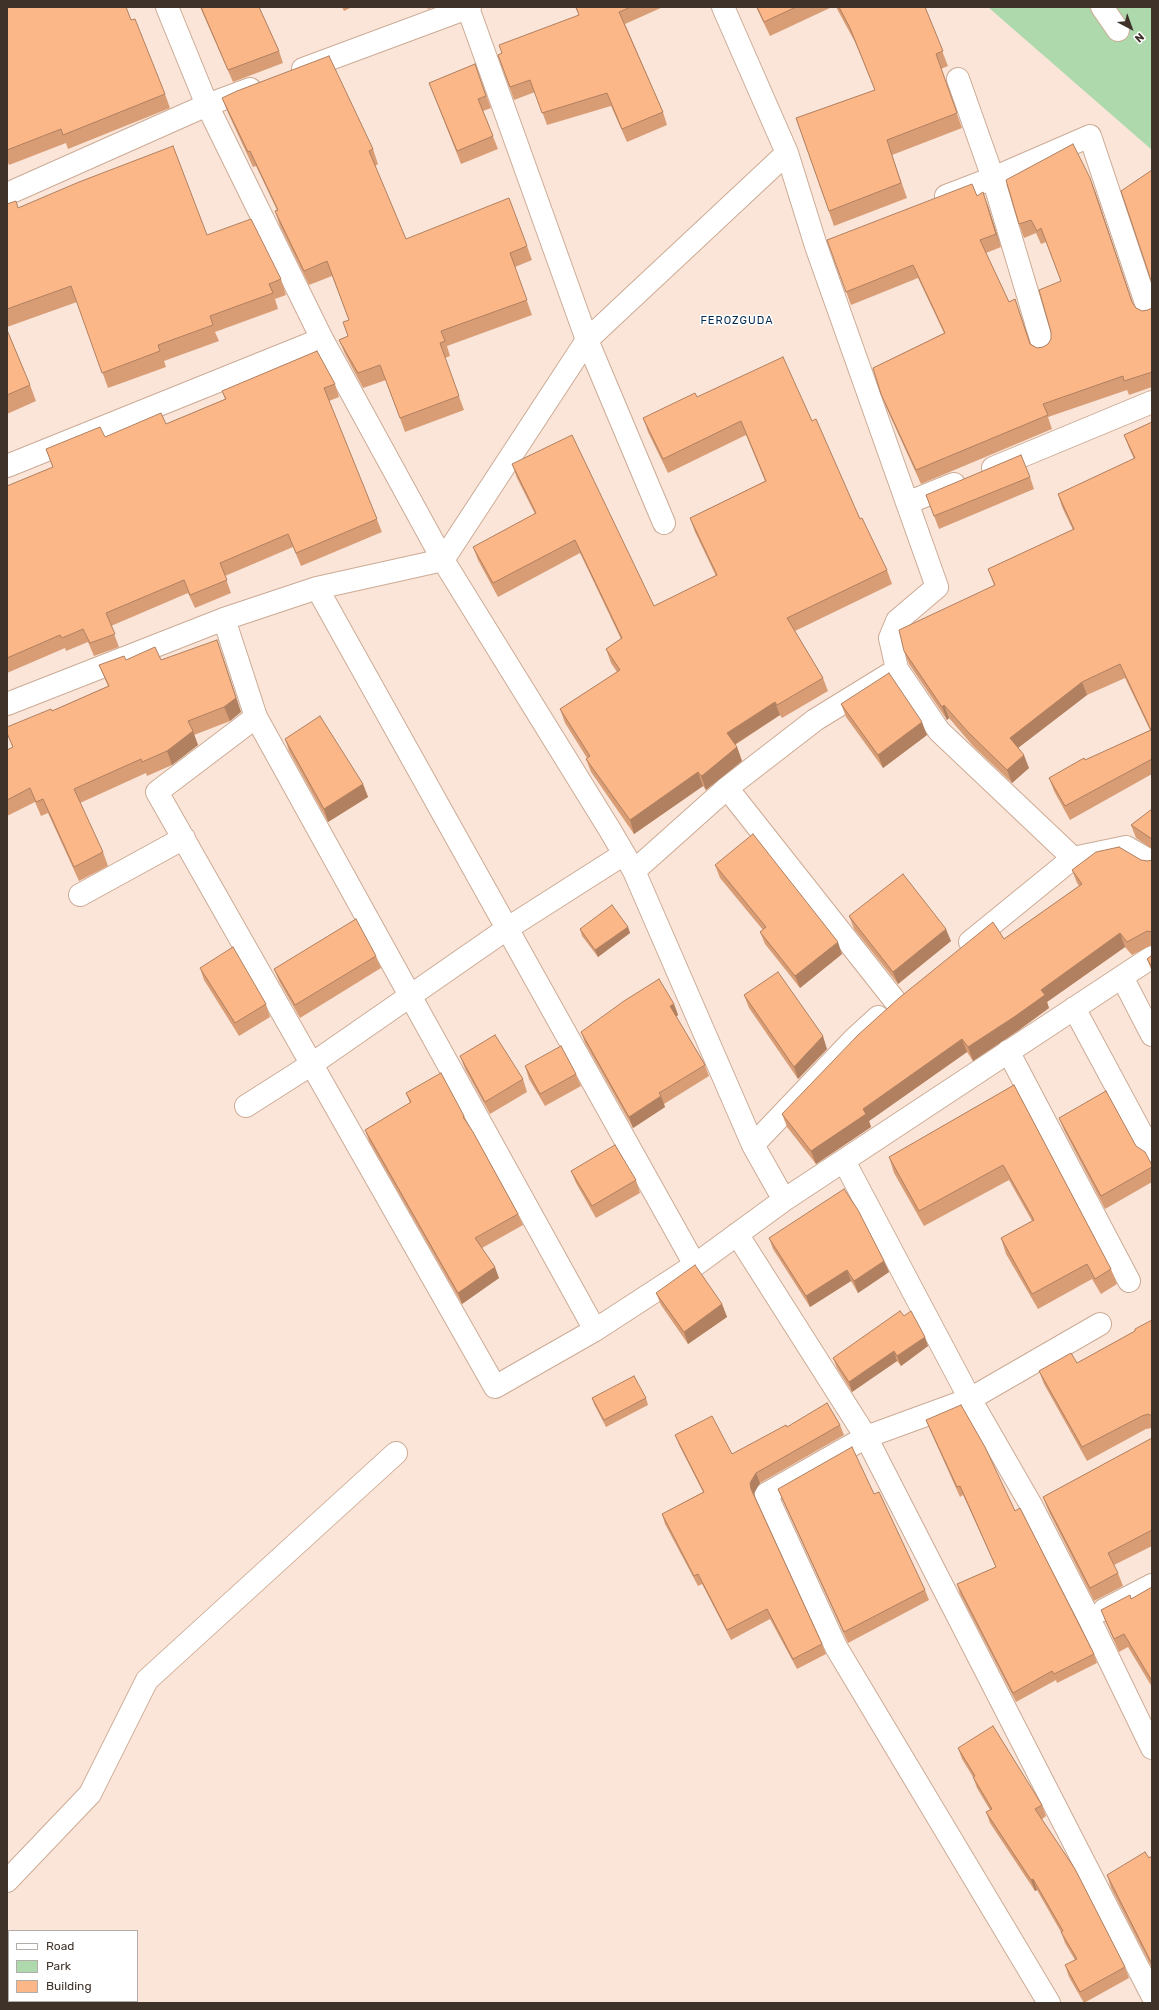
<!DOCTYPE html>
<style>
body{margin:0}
#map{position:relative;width:1159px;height:2010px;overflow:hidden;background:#fbe5d8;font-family:Rubik,sans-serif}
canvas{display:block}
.frame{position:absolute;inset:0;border:8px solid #3f3229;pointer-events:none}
.legend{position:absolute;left:8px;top:1930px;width:130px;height:72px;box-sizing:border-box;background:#fff;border:1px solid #b2ada9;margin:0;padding:5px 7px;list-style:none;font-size:12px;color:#3f3229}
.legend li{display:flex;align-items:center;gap:8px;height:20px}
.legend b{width:20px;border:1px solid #b2ada9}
.north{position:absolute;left:1111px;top:8px;width:40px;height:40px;-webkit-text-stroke:3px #fff;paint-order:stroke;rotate:139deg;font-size:11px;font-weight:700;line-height:16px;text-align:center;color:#3f3229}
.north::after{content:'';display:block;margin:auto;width:14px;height:18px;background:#3f3229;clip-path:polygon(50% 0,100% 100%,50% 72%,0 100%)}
</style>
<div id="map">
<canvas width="1159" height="2010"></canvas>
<div class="frame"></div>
<ul class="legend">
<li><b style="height:5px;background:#fff"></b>Road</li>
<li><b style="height:11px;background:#add9ad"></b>Park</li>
<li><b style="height:11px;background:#fcb789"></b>Building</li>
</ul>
<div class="north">N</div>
</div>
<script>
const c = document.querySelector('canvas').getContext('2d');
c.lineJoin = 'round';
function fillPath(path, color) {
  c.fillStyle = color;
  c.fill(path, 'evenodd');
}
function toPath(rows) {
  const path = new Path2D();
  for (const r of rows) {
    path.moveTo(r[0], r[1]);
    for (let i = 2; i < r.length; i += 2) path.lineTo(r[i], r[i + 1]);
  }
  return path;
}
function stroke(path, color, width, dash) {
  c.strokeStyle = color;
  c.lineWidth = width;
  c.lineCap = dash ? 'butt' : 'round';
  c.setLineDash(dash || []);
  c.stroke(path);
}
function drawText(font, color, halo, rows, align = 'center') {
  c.font = font + ' Rubik,sans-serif';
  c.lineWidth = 3;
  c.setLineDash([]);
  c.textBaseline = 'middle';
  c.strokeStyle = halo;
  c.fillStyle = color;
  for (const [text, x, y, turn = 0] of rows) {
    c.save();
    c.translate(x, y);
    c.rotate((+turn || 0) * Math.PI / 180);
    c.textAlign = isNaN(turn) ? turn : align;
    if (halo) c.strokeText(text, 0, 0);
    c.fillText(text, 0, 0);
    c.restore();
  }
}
fillPath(toPath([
 [988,7,1152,7,1152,150]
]), '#add9ad');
const minor = toPath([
 [167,7,207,105,322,339],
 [723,7,787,153],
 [1102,7,1118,30],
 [468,8,587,340,664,523],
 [303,69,470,7],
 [958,79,993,178,1044,349],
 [7,194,207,105,250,89],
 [946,196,993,178,1090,136,1149,312],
 [7,466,322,339,443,560,317,588,224,619,7,704],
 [993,468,1152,402],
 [907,503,954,484],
 [317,588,695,1265,784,1200,1152,957],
 [224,619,256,717,595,1330,695,1265],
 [256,717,157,792,495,1387,595,1330],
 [727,788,896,1002],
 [634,871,727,788,815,720,888,675],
 [80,895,184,838],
 [970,942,1073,858],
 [1122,977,1152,1035],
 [1074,1008,1152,1153],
 [1008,1051,1129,1281],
 [246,1106,312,1064,508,928,624,854],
 [753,1145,854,1039,878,1017],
 [844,1161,970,1399,1031,1505,1089,1618,1152,1748],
 [784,1200,753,1145,634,871,610,830,443,560,587,340,787,153,816,246,937,587,897,621,890,638,897,669,939,731,1073,858,1126,847,1152,862],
 [737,1234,866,1437,1152,1995],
 [1104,1610,1152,1585],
 [7,1881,90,1794,147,1680,396,1453],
 [1049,2003,836,1647,766,1494,866,1437,970,1399,1100,1324]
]);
stroke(minor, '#ccab95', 24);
stroke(minor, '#fff', 22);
fillPath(toPath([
 [7,7,131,20,165,94,170,108,68,149,66,143,9,165,7,160],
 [200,7,259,7,279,51,283,63,233,82],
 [342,7,352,7,344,11],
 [427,7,434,7,428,9],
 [575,7,663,7,625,24,663,112,667,125,627,142,611,106,547,125,535,92,514,100,498,55,579,15],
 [756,7,832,7,770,36],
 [836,7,925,7,948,66,941,69,962,128,892,155,907,198,834,226,796,118,875,90,855,42],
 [475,64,491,108,483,111,498,149,461,164,429,83],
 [222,98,373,149,378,164,375,166,406,239,527,246,532,260,515,267,532,315,447,346,450,356,445,358,464,410,405,432,386,380,363,388,345,354,339,340,348,336,349,320,332,276,309,285,280,226,275,211,277,210,256,166,253,167,228,113],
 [1095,191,1133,304,1136,308,1142,311,1148,310,1152,308,1152,387,1129,395,1127,390,1048,417,1052,429,921,484,886,407,873,368,944,333,918,278,851,305,827,240,977,196,988,206,1001,247,986,253,1009,302,1015,299,1031,344,1037,348,1043,347,1048,344,1051,339,1061,281,1046,242,1041,244,1036,233,1024,238,1019,224],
 [7,204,18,208,207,235,281,279,286,295,275,299,278,309,215,332,219,341,164,361,166,367,108,388,77,302,7,327],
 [7,330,30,385,36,401,7,414],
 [335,384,339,397,329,401,382,532,301,566,293,547,225,576,231,593,195,608,188,593,111,626,119,647,94,656,88,642,66,651,65,648,7,673,7,486,53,468,46,449,105,437,166,424,225,399,222,391],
 [697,397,812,421,860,519,887,570,892,584,795,631,823,678,828,691,782,718,780,715,735,745,737,747,742,761,708,788,706,790,703,786,634,834,591,772,586,759,587,758,565,723,560,709,617,672,611,663,606,649,621,639,580,553,498,597,478,560,473,547,535,514,517,478,512,464,654,606,716,576,695,532,690,518,765,481,746,435,668,473,648,432,643,418],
 [1152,422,1152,774,1070,820,1054,791,1049,778,1150,730,1125,678,1087,695,1018,748,1029,768,1012,783,973,746,949,718,947,720,909,664,904,651,994,585,988,569,1073,530,1062,507,1058,494,1134,459,1129,448,1124,435],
 [1030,477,1034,489,939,529,926,495],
 [222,654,241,712,230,721,194,735,198,745,172,765,147,776,146,773,80,803,103,852,108,866,79,881,48,813,41,816,35,802,7,816,7,750,13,748,7,733,52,711,108,686,99,665,126,660,161,660],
 [841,704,927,735,883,768,846,717],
 [285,739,363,784,368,797,328,822,289,751],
 [1152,809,1152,849,1136,838,1131,825],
 [1141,860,1148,861,1152,860,1152,945,1132,955,1125,947,1047,1002,1049,1008,1019,1030,973,1061,967,1052,869,1121,871,1127,816,1164,787,1127,782,1114,1004,939,1079,886,1077,883,1072,870],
 [715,865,842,954,800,988,765,944,760,932,763,930,720,878],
 [849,916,951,941,898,984,854,929],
 [628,927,630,933,598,957,582,936,580,929],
 [1152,955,1152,972,1147,959],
 [376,956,381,968,300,1018,279,981,274,969],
 [200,968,266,1004,270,1017,239,1036,204,980],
 [744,995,827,1049,798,1079,749,1008],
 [674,1004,678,1015,676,1017,705,1065,709,1076,664,1104,665,1107,633,1128,585,1043,581,1032],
 [460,1056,523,1079,527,1092,490,1114,465,1069],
 [525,1066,576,1074,581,1086,545,1106,529,1079],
 [1014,1085,1111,1269,1117,1284,1101,1294,1092,1279,1038,1309,1006,1254,1001,1238,1032,1221,1009,1180,924,1226,894,1173,889,1157],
 [406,1093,464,1116,467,1123,518,1214,523,1225,482,1248,499,1278,462,1304,369,1141,365,1130,410,1103],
 [1059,1118,1136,1146,1152,1165,1152,1182,1105,1209,1064,1130],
 [571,1171,636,1180,640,1193,596,1218,576,1183],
 [769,1238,884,1261,889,1272,858,1293,851,1281,810,1307,773,1249],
 [656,1293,722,1304,727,1317,688,1344,661,1305],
 [904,1316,928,1346,901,1366,897,1361,852,1392,837,1368,833,1358],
 [1152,1320,1152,1428,1146,1429,1087,1461,1044,1384,1039,1371,1077,1363,1135,1331],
 [592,1398,646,1398,648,1405,606,1427,594,1404],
 [926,1420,1015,1511,1094,1654,1097,1663,1057,1683,1056,1680,1016,1702,960,1594,957,1584,996,1567,963,1495,960,1497,930,1430],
 [840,1425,844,1435,760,1483,754,1493,754,1496,822,1644,826,1654,797,1669,770,1619,731,1640,702,1584,698,1586,665,1524,662,1514,703,1492,679,1445,675,1435,732,1454,787,1427],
 [1152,1438,1152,1546,1114,1565,1118,1573,1123,1586,1094,1601,1048,1510,1043,1497],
 [778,1489,874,1494,925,1590,929,1600,848,1643,782,1499],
 [1152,1587,1152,1687,1128,1647,1119,1652,1106,1623,1101,1610,1131,1599],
 [958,1748,1042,1805,1046,1816,1042,1819,1125,1967,1129,1978,1084,2003,1069,1977,1065,1965,1075,1960,1065,1943,1061,1932,1037,1890,1035,1891,990,1823,986,1812,990,1810,977,1788,973,1777,962,1759],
 [1152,1856,1152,1968,1111,1888,1107,1875]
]), '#d99d76');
fillPath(toPath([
 [1090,178,1095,191,1137,316,1132,302],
 [983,192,988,206,1001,247,996,234],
 [217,640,241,712,230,721,224,707],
 [1082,682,1087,695,1014,751,1010,738],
 [775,702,780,715,732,746,727,733],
 [944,705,949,718,947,720,942,707],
 [922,722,927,735,883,768,878,755],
 [193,731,198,745,172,765,167,751],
 [737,747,742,761,706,790,701,776],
 [1024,755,1029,768,1012,783,1007,770],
 [698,772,703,786,634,834,630,820],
 [363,784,368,797,328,822,324,809],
 [628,927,630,933,598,957,595,950],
 [946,929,951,941,898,984,893,972],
 [1120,933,1125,947,1047,1002,1049,1008,1019,1030,973,1061,968,1047,1041,990],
 [838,942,842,954,800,988,795,976],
 [674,1004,678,1015,674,1018,670,1006],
 [823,1036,827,1049,798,1079,794,1067],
 [962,1039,967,1052,869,1121,871,1127,816,1164,811,1151,863,1109],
 [661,1096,665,1107,633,1128,629,1117],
 [884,1261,889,1272,858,1293,854,1281],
 [495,1267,499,1278,462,1304,458,1293],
 [847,1270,851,1281,810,1307,806,1296],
 [722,1304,727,1317,688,1344,684,1332],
 [925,1337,928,1346,901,1366,897,1356],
 [894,1351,897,1361,852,1392,849,1382],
 [756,1473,760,1483,754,1493,755,1499,751,1489,750,1483],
 [1033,1879,1037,1890,1035,1891,1031,1880]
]), '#b08060');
const building = toPath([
 [7,7,126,7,131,20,135,19,165,94,63,135,61,129,7,150,7,7],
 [201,7,259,7,279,51,228,70,201,7],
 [576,7,631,7,619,12,663,112,622,129,607,93,542,113,530,80,510,87,498,55,502,53,499,45,579,15,576,7],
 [757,7,796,7,764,22,757,7],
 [839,7,925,7,943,51,936,54,957,113,887,140,901,183,829,211,796,118,875,90,850,28,839,7],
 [329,56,373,149,369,151,406,239,509,198,527,246,510,253,527,300,441,331,445,341,440,343,459,396,400,418,380,365,358,373,339,340,348,336,343,322,349,320,327,261,304,271,275,211,278,210,250,151,248,152,222,98,237,91,329,56],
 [475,64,486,96,478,99,493,136,457,151,429,83,475,64],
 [1073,144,1090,178,1132,302,1136,308,1142,311,1148,310,1152,308,1152,372,1124,381,1123,376,1043,404,1048,415,916,470,881,394,873,368,945,333,913,265,846,292,827,240,972,184,977,196,983,192,996,234,980,240,1009,302,1015,299,1030,344,1037,348,1043,347,1048,344,1051,339,1051,332,1039,290,1061,281,1041,228,1037,231,1031,220,1019,224,1006,180,1073,144],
 [173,146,207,235,251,219,281,279,269,284,273,293,210,316,213,325,158,345,160,351,102,373,71,286,7,309,7,204,16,201,18,208,79,182,173,146],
 [1152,170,1152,283,1121,191,1152,170],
 [7,330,30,385,7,395,7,330],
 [317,351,335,384,324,388,377,519,296,553,288,534,220,563,227,580,190,595,184,580,106,613,115,634,90,643,83,629,62,638,60,635,7,658,7,486,53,467,46,449,100,427,105,437,161,413,166,424,226,399,222,391,317,351],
 [783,357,812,421,816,419,860,519,862,518,887,570,787,618,823,678,777,705,775,702,727,733,737,747,703,775,701,776,698,772,630,820,586,759,590,756,560,709,620,670,606,649,622,638,575,540,493,583,473,547,536,513,512,464,572,435,654,606,717,575,690,518,766,481,741,421,663,459,643,418,695,393,697,397,783,357],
 [1152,422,1152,759,1065,806,1049,778,1084,758,1085,760,1151,730,1120,664,1082,682,1010,738,1024,755,1007,770,968,732,944,705,942,707,904,651,899,630,995,585,988,569,1074,529,1058,494,1135,458,1124,435,1152,422],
 [1021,455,1030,477,934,516,926,495,1021,455],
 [217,640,236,698,224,707,188,721,193,731,167,751,142,762,141,759,74,789,103,852,74,867,43,799,36,802,30,788,7,800,7,750,13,747,7,733,7,727,51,709,52,711,109,686,99,665,124,656,126,660,155,647,161,660,217,640],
 [889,673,922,722,878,755,841,704,889,673],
 [320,716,363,784,324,809,285,739,320,716],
 [1152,809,1152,839,1131,825,1152,809],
 [753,834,838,942,795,976,760,932,766,927,715,865,753,834],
 [1119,847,1141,860,1148,861,1152,860,1152,932,1147,931,1127,942,1120,933,1041,990,1045,995,1014,1017,968,1047,962,1039,863,1109,866,1114,811,1151,782,1114,858,1035,899,998,993,922,1004,939,1082,884,1072,870,1096,852,1119,847],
 [903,874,946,929,893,972,849,916,903,874],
 [612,905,628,927,595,950,580,929,612,905],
 [356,919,376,956,295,1005,274,969,356,919],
 [233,947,266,1004,235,1023,200,968,233,947],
 [1152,955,1152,967,1147,959,1152,955],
 [778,972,823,1036,794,1067,744,995,778,972],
 [659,979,674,1004,670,1006,705,1065,659,1093,661,1096,629,1117,581,1032,624,1001,659,979],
 [495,1035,523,1079,485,1102,460,1056,495,1035],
 [561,1046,576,1074,540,1094,525,1066,561,1046],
 [441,1073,464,1116,463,1117,473,1132,518,1214,475,1238,495,1267,458,1293,365,1130,411,1102,406,1093,441,1073],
 [1014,1085,1111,1269,1095,1279,1087,1264,1032,1294,1001,1238,1034,1220,1003,1165,919,1211,889,1157,1014,1085],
 [1106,1091,1136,1146,1145,1152,1152,1165,1152,1167,1101,1196,1059,1118,1106,1091],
 [615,1145,636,1180,592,1206,571,1171,615,1145],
 [844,1189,858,1210,884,1261,854,1281,847,1270,806,1296,769,1238,844,1189],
 [695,1265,722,1304,684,1332,656,1293,695,1265],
 [900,1311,904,1316,911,1311,925,1337,897,1356,894,1351,849,1382,833,1358,900,1311],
 [1152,1320,1152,1416,1148,1414,1142,1416,1082,1447,1039,1371,1071,1353,1077,1363,1135,1331,1135,1329,1152,1320],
 [634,1376,646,1398,604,1420,592,1398,634,1376],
 [827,1403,840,1425,756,1473,750,1483,751,1489,822,1644,793,1659,767,1609,727,1630,698,1574,694,1576,662,1514,704,1492,675,1435,712,1416,732,1454,786,1425,787,1427,827,1403],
 [961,1405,985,1447,1015,1511,1020,1508,1094,1654,1054,1674,1052,1671,1013,1693,957,1584,996,1567,960,1486,957,1487,926,1420,961,1405],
 [1152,1438,1152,1530,1108,1553,1118,1573,1090,1588,1043,1497,1152,1438],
 [852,1447,874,1494,879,1492,925,1590,844,1632,778,1489,852,1447],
 [1152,1587,1152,1681,1124,1634,1114,1639,1101,1610,1130,1595,1131,1599,1152,1587],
 [993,1726,1042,1805,1035,1809,1075,1869,1125,1967,1080,1992,1065,1965,1077,1959,1061,1932,1063,1931,1033,1879,1031,1880,986,1812,992,1809,973,1777,975,1776,958,1748,993,1726],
 [1145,1852,1149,1858,1152,1856,1152,1964,1107,1875,1145,1852]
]);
fillPath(building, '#fcb789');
stroke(building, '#b08060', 1);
c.letterSpacing = '1px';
drawText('11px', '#042c52', '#fff', [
 ["FEROZGUDA",737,321]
]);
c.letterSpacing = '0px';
</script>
